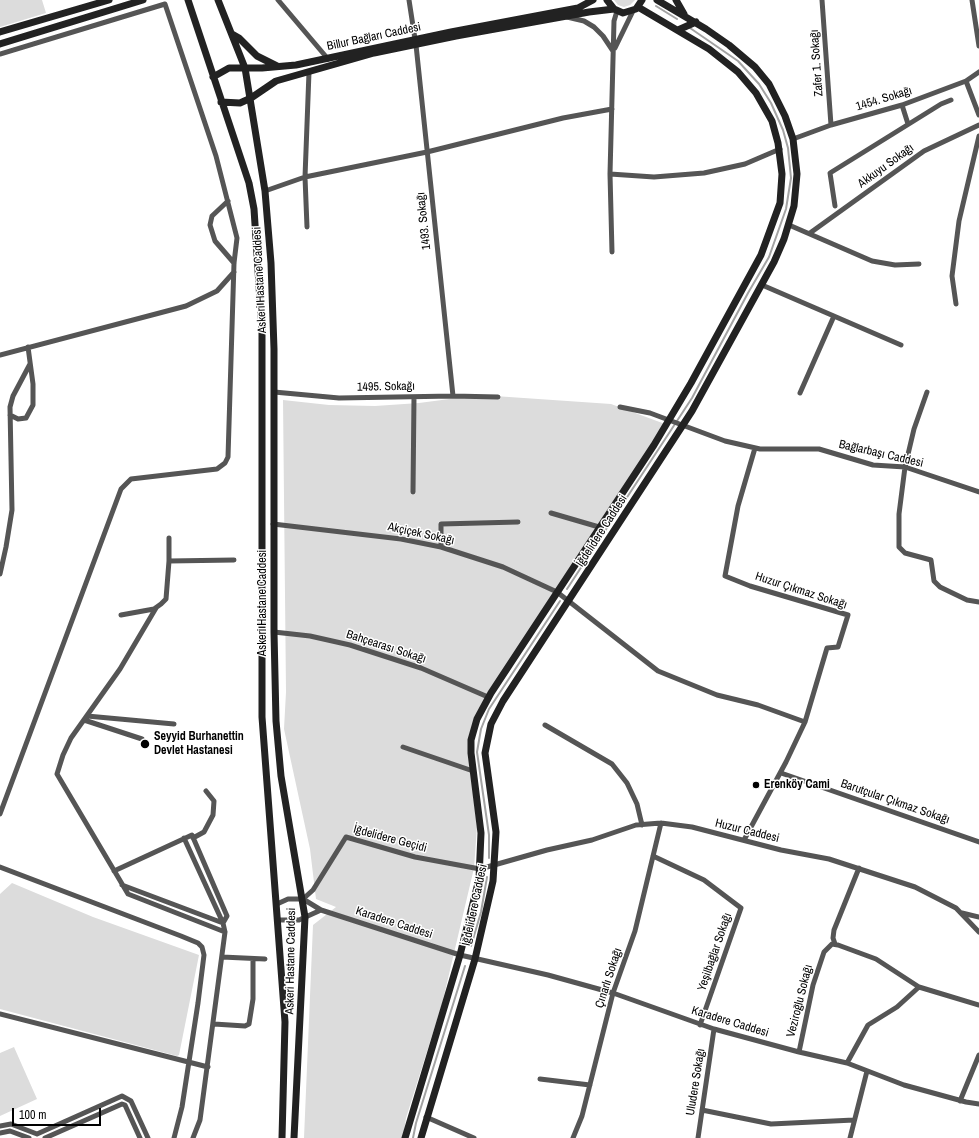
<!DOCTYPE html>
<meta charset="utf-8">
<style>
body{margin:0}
#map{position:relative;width:979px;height:1138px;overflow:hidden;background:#fff;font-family:"Archivo Narrow",sans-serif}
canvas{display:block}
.scale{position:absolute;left:12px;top:1108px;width:89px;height:18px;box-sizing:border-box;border:2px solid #000;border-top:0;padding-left:5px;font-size:12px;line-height:14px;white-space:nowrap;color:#000;-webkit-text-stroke:3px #fff;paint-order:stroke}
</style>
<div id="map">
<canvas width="979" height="1138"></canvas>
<div class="scale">100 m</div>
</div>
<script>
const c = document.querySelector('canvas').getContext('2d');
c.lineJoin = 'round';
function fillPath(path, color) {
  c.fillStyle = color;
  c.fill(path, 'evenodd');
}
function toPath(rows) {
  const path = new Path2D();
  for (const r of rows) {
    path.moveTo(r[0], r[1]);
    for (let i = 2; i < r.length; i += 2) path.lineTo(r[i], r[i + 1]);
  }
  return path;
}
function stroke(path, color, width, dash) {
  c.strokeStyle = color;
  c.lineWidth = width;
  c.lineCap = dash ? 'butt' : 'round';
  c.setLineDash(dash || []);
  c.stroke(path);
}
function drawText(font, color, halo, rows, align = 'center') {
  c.font = font + ' "Archivo Narrow",sans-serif';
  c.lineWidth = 3;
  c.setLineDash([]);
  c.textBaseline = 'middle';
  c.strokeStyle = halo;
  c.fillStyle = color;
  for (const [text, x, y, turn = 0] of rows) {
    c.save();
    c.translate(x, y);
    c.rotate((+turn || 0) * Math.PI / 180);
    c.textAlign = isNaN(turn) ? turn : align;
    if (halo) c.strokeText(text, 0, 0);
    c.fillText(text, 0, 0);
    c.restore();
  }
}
fillPath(toPath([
 [0,0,42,0,46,13,0,27],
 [614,0,635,0,630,5,624,7,618,5],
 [480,395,611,404,665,424,489,691,468,752,477,827,474,868,442,1004,406,1118,403,1138,304,1138,313,925,336,907,316,899,310,849,284,729,286,692,283,400,329,405,375,406,419,403],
 [12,883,93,917,199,955,179,1055,177,1056,0,1009,0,894],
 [14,1047,37,1099,0,1116,0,1053]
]), '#dcdcdc');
stroke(toPath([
 [656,6,677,19],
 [567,589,692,398,748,293,769,257,786,209,791,178,788,148,783,130,771,103,759,84,738,61,690,28],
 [489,858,489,835,477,752,481,729,489,709,560,601],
 [471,946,481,912,487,877],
 [413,1138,416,1123,465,966]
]), '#a3a3a3', 2);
stroke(toPath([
 [278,0,328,59],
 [409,0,415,39],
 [822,0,831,125],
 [972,0,979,46],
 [567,17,584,21,594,27,603,36,613,51],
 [416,45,453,396],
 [615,48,633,11],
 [0,54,165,4,216,156,237,238,234,263,228,457,225,463,217,469,131,479,121,489,0,814],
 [966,81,979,115],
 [902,105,908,124],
 [793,139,831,125,902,105,966,81,979,72],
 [610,174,654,177,704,173,745,164,780,149],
 [265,191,305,177,427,152,563,118,612,109],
 [228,201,212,216,210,225,215,241,234,263],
 [835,206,830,173,941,104,951,100],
 [789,225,872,261,895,265,919,264],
 [307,227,305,177,309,72],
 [810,233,924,151,979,125],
 [612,252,610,174,614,21,617,11],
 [762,285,901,345],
 [956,304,952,276,959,221,979,136],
 [0,355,186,306,217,291,234,272],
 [274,392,339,398,453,396,498,397],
 [927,392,914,429,905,467,899,514,899,547,905,553,931,560,934,581,940,587,967,600,979,602],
 [800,393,834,316],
 [620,407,650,413,725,441,760,449,819,449,873,465,905,467,979,492],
 [10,415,18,419,26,418,33,405,33,384,28,347],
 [413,492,414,397],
 [551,513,599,527],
 [273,524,401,539,441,547,503,567,557,592,658,671,717,695,758,705,805,722],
 [441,547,441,524,518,522],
 [169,561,234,560],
 [0,574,6,547,12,510,10,407,13,396,30,364],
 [156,608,120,669,71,738,63,755,57,774,128,894,225,932],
 [121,615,154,609,161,604,166,599,169,561,169,538],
 [274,632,310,636,350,645,421,668,488,697],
 [87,716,174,724],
 [84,720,142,739],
 [545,725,612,764,627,783,637,804,642,825],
 [403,747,473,771],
 [781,773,979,842],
 [184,838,223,923,225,932,200,1120,193,1138],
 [193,838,204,832,213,815,214,801,206,791],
 [744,840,786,762,805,722,827,648,838,647,848,615,750,586,725,576,738,506,755,448],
 [653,856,704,880,741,908,700,1025],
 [0,867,181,936,198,943,202,947,204,955,198,1003,182,1107,174,1138],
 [114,871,192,835,227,916,223,923],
 [122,885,223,923],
 [303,899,313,890,346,837,415,857,480,869,547,850,592,840,636,825,661,823,692,827,781,850,829,859,915,887,956,908,979,932],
 [277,904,288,899,303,899,321,910,460,955,548,975,613,993,714,1029,799,1052,847,1063,904,1085,966,1102,979,1104],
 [962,913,979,917],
 [278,920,299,920,321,910],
 [835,944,833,938,834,930,859,868],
 [222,957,265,959],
 [0,1014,208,1067],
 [214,1024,245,1026,249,1024,253,999,253,959],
 [799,1052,813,985,824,952,832,944,838,945,876,959,919,987,979,1005],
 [847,1063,868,1025,897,1007,919,987],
 [540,1079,590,1085],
 [960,1101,979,1055],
 [702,1110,771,1124,854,1120],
 [426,1117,474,1138],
 [0,1126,11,1124,37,1134,122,1096,131,1101,148,1138],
 [0,1133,10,1131,29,1138],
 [45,1138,122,1104,125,1105,140,1138],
 [573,1138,582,1116,613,993,635,931,661,823],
 [698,1138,714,1029],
 [850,1138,867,1071]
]), '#555', 5);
stroke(toPath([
 [188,0,249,183,254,209,262,331,262,717,285,1022,282,1138],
 [218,0,245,68,265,191,271,263,274,349,274,632,276,721,281,776,305,917,294,1138],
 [607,0,614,9,623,13,636,9,642,0],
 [676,0,684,14],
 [678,30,696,22],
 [0,32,109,0],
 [232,34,239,38,257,56,277,66],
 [0,44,143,0],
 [213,77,229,68,262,68,296,65,451,32,578,8,593,0],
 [221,102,240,103,251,98,276,81,374,53,456,36,589,12,614,9],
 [405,1138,460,955,479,879,481,833,471,753,471,740,477,719,491,693,654,445,691,383,761,255,780,203,782,174,778,143,772,121,756,93,738,72,709,49,638,7],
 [421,1138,475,959,493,881,496,832,485,753,491,724,503,701,692,411,774,262,784,239,794,206,797,174,793,139,785,116,769,84,755,67,729,45,706,29,657,0]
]), '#222', 7);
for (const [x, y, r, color] of [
 [145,744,5,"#000"],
 [756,785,4,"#000"]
]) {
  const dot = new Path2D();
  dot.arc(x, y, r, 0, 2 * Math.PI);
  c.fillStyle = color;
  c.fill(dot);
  stroke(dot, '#fff', 1.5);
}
drawText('12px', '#000', '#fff', [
 ["Billur Bağları Caddesi",374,37,-12],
 ["Zafer 1. Sokağı",817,63,-94],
 ["1454. Sokağı",884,99,-17],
 ["Akkuyu Sokağı",886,166,-36],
 ["1493. Sokağı",424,221,-96],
 ["Askeri Hastane Caddesi",260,280,-93],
 ["1495. Sokağı",386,387,-1],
 ["Bağlarbaşı Caddesi",881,454,13],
 ["İğdelidere Caddesi",602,531,-57],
 ["Akçiçek Sokağı",421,534,12],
 ["Huzur Çıkmaz Sokağı",801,591,18],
 ["Askeri Hastane Caddesi",263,603,-90],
 ["Bahçearası Sokağı",386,647,18],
 ["Barutçular Çıkmaz Sokağı",895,802,19],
 ["Huzur Caddesi",747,831,14],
 ["İğdelidere Geçidi",390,839,15],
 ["İğdelidere Caddesi",475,905,-78],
 ["Karadere Caddesi",394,923,18],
 ["Yeşilbağlar Sokağı",715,952,-71],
 ["Askeri Hastane Caddesi",291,961,-89],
 ["Çınarlı Sokağı",609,978,-72],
 ["Veziroğlu Sokağı",800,1001,-76],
 ["Karadere Caddesi",730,1022,17],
 ["Uludere Sokağı",696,1082,-81]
]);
drawText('bold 12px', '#000', '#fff', [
 ["Seyyid Burhanettin",154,737],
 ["Devlet Hastanesi",154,751],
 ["Erenköy Cami",764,785]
], 'left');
</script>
